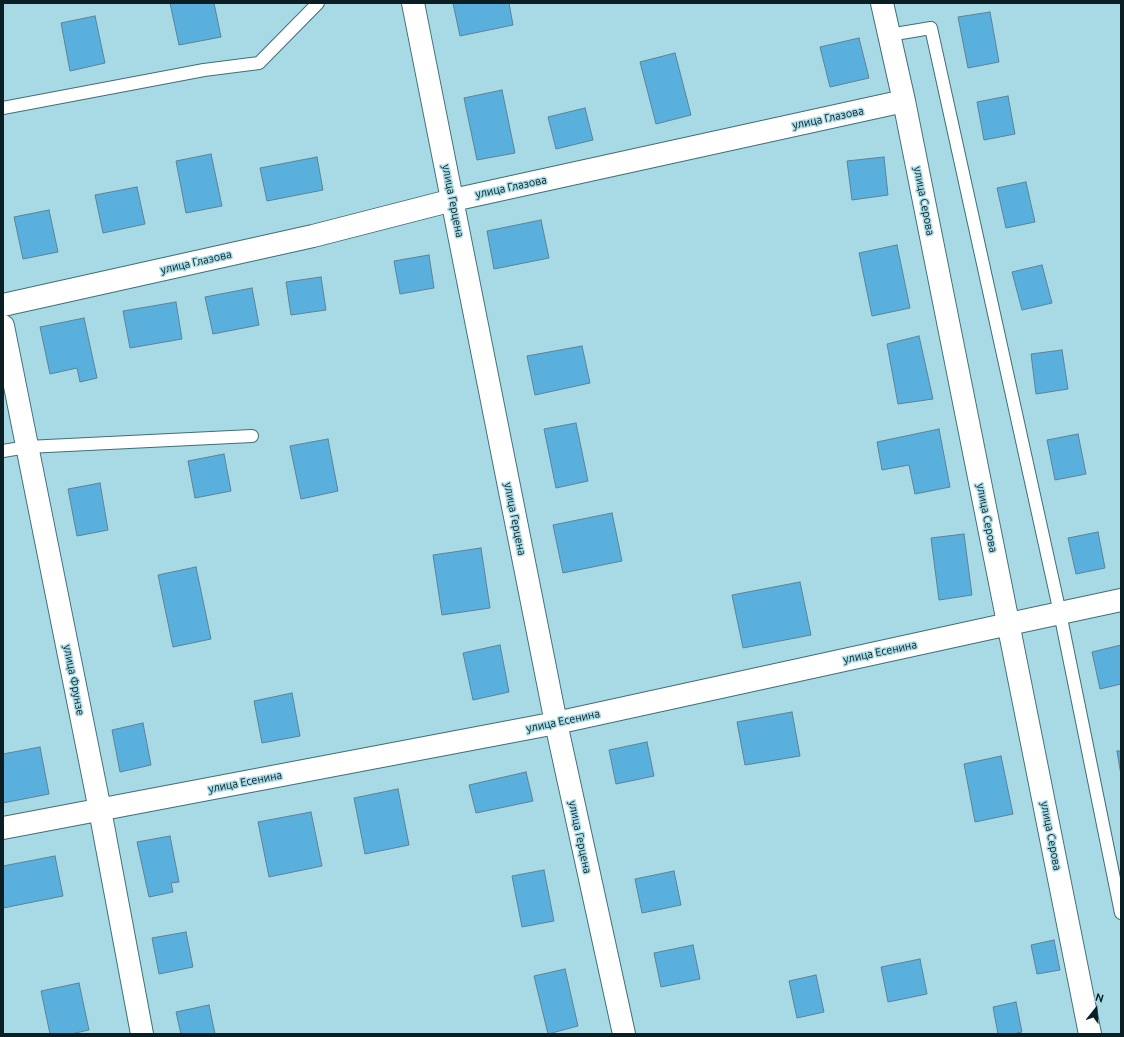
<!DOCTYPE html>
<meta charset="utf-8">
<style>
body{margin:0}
#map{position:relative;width:1124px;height:1037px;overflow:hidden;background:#a8dae5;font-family:Ubuntu,sans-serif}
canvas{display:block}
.frame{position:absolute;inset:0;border:4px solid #0a1e23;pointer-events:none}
.north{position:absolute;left:1076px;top:989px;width:40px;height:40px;-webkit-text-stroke:3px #a8dae5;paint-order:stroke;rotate:17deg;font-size:11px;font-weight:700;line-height:16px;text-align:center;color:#0a1e23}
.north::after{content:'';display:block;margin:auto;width:14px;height:18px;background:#0a1e23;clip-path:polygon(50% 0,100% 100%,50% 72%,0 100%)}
</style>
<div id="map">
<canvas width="1124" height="1037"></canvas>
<div class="frame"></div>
<div class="north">N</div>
</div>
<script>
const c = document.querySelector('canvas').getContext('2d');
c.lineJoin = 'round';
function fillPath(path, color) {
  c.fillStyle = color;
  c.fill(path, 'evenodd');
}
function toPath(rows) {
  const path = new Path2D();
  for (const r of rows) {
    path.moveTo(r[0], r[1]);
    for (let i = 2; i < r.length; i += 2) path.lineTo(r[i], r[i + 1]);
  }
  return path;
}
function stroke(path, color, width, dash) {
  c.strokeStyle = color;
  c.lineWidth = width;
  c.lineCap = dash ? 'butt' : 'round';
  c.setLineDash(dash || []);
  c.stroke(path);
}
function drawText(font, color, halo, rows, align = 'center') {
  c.font = font + ' Ubuntu,sans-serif';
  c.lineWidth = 3;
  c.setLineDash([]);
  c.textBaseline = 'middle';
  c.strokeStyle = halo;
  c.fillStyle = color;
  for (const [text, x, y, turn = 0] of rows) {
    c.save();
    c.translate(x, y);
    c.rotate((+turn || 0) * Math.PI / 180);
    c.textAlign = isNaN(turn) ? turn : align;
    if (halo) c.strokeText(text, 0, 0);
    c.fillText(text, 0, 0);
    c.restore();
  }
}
const building = toPath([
 [170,3,214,3,221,37,179,45,170,3],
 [453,3,509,3,513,25,460,36,453,3],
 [990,12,999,62,968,68,958,17,990,12],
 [95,16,105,63,70,71,61,23,95,16],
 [859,38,869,78,830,87,820,47,859,38],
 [675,53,691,115,656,124,640,62,675,53],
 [502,90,515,153,477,160,464,98,502,90],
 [1008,96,1015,134,984,140,977,102,1008,96],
 [585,108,593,140,556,149,548,117,585,108],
 [211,154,222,206,186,213,176,161,211,154],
 [317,157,323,190,267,201,260,168,317,157],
 [884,157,888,195,852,200,847,161,884,157],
 [1026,182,1035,222,1006,228,997,188,1026,182],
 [137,187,145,224,103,233,95,195,137,187],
 [49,210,58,252,23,259,14,217,49,210],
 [541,220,549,258,494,269,487,231,541,220],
 [897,245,910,308,872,316,859,253,897,245],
 [429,255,434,288,400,294,394,261,429,255],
 [1042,265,1052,303,1022,310,1012,272,1042,265],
 [321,277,326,310,291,315,286,282,321,277],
 [252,288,259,325,213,334,205,297,252,288],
 [176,302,182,339,130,348,123,311,176,302],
 [84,318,97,378,80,382,77,368,50,374,40,327,84,318],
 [919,336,933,399,898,404,887,344,919,336],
 [582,346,590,383,535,395,527,356,582,346],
 [1062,350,1068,389,1036,394,1031,354,1062,350],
 [576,423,588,481,556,488,544,429,576,423],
 [939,429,950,487,915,494,909,465,882,470,877,442,939,429],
 [1078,434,1086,474,1055,480,1047,440,1078,434],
 [328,439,338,491,301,499,290,446,328,439],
 [224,454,231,491,195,498,188,461,224,454],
 [100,483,108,530,77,536,68,489,100,483],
 [612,513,622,561,563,573,553,525,612,513],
 [1098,532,1105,568,1076,574,1068,538,1098,532],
 [964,534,972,595,939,600,931,538,964,534],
 [481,548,490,608,442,615,433,555,481,548],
 [196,567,211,639,173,647,158,575,196,567],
 [800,582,811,635,743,648,732,595,800,582],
 [500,645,509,692,473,700,463,653,500,645],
 [1121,645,1121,684,1100,689,1092,652,1121,645],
 [292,693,300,736,262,743,254,701,292,693],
 [792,712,800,756,745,765,737,722,792,712],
 [143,723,151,765,120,772,112,730,143,723],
 [647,742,654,776,616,784,609,750,647,742],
 [40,747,49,794,3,803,3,754,40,747],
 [1117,751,1121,751,1121,775,1117,751],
 [1001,756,1013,814,975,822,964,764,1001,756],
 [526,772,533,801,476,813,469,785,526,772],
 [398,789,409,845,365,854,354,798,398,789],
 [311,812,322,866,269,877,258,822,311,812],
 [170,836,179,882,171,883,173,892,149,897,137,842,170,836],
 [55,856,63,896,3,908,3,866,55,856],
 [544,870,554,921,522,927,512,876,544,870],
 [674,871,681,905,642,913,635,879,674,871],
 [186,932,193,967,159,974,152,938,186,932],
 [1054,940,1060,970,1037,974,1031,945,1054,940],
 [693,945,700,979,661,987,654,953,693,945],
 [920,959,927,994,888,1002,881,967,920,959],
 [565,969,578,1026,548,1034,534,976,565,969],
 [816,975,824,1012,797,1018,789,981,816,975],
 [79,983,89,1030,71,1034,50,1034,41,991,79,983],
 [1016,1002,1022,1032,1012,1034,998,1034,993,1007,1016,1002],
 [209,1005,215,1034,181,1034,176,1012,209,1005]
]);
fillPath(building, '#5ab0dd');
stroke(building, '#5c8298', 1);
const service = toPath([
 [889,35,931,28,1060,613,1121,913],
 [3,108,204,70,259,63,318,3],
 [3,451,27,447,252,436]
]);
const minor = toPath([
 [413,3,556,723,624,1034],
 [882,3,904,101,1090,1034],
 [3,305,313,236,453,200,904,101],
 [3,326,100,810,142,1034],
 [3,828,556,723,1009,624,1121,600]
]);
stroke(service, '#3f6f79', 14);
stroke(minor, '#3f6f79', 24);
stroke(service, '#fff', 12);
stroke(minor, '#fff', 22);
drawText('11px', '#0a1e23', '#a8dae5', [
 ["улица Глазова",828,118,-12],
 ["улица Глазова",511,187,-12],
 ["улица Герцена",453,201,79],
 ["улица Серова",924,201,79],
 ["улица Глазова",196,262,-13],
 ["улица Серова",987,518,79],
 ["улица Герцена",515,519,79],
 ["улица Есенина",880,652,-12],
 ["улица Фрунзе",74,680,79],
 ["улица Есенина",563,721,-12],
 ["улица Есенина",245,782,-11],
 ["улица Серова",1051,836,79],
 ["улица Герцена",580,837,78]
]);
</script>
